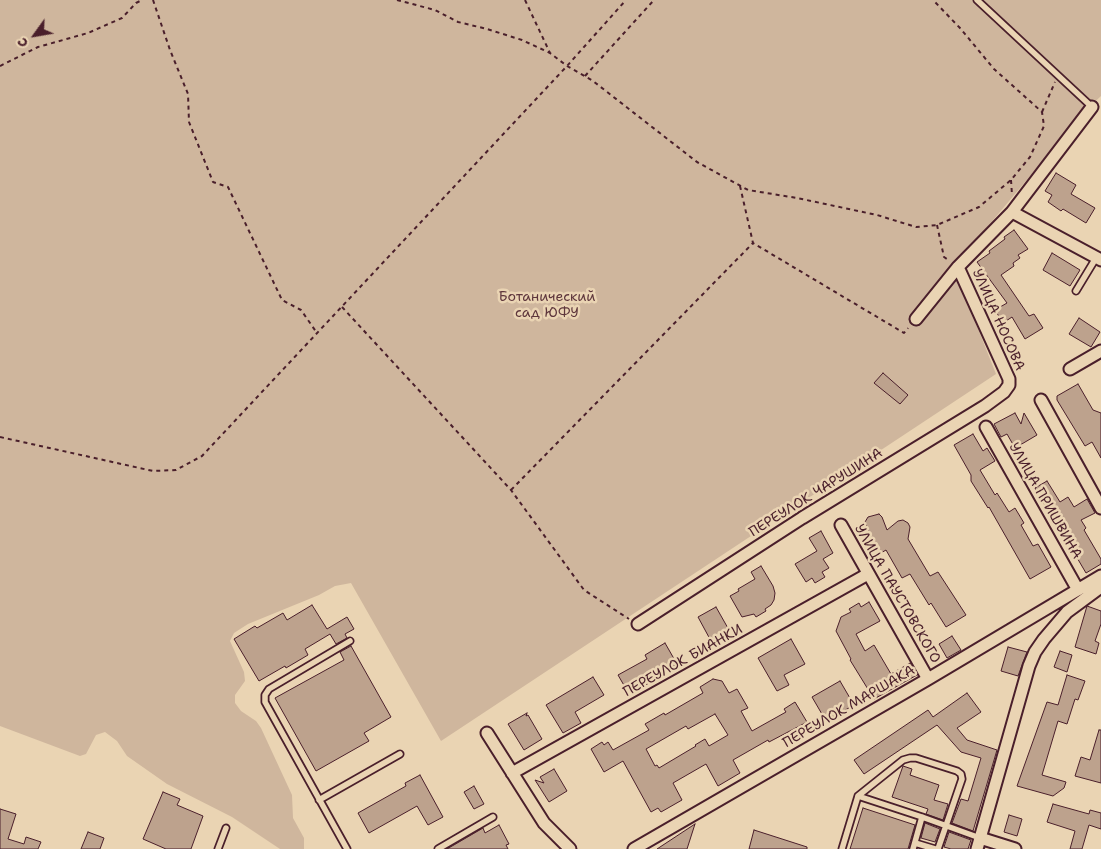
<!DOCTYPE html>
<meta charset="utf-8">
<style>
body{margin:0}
#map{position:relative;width:1101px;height:849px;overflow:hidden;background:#ead4b3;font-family:"Shantell Sans",sans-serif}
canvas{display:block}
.north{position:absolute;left:10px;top:10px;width:50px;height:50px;-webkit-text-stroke:4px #ead4b3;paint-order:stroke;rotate:238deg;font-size:14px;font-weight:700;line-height:20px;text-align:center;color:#4a1f2b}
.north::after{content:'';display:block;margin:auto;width:18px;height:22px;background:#4a1f2b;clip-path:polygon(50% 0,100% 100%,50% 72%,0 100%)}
</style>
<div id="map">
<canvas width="1101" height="849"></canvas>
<div class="north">С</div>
</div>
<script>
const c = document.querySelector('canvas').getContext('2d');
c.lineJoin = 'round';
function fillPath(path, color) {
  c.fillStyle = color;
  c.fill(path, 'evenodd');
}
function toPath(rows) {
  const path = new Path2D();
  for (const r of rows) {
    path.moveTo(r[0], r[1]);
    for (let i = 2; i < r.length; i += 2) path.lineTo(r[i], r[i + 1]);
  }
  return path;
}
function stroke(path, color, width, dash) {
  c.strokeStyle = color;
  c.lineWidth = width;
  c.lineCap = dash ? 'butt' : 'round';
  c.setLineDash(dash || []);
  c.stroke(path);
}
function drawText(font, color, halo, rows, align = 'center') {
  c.font = font + ' "Shantell Sans",sans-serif';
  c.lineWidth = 5;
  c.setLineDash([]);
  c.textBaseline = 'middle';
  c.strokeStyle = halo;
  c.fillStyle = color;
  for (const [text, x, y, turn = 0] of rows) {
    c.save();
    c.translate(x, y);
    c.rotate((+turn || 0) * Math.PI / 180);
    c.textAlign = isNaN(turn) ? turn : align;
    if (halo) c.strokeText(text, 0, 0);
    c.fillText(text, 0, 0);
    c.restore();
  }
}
fillPath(toPath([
 [0,0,1101,0,1101,96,1083,113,957,263,957,276,996,374,441,741,351,583,335,586,319,595,248,624,234,633,230,641,244,672,245,681,235,695,235,703,241,711,256,721,261,728,292,795,293,818,304,838,304,849,280,849,232,817,167,784,127,756,117,741,105,732,96,735,86,754,80,756,0,726]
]), '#cfb69d');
const building = toPath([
 [1056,173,1076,185,1071,194,1095,208,1086,223,1063,209,1061,211,1048,202,1052,195,1045,191,1056,173],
 [1014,230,1028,249,1018,255,1020,258,1013,263,1014,266,1001,275,1029,316,1034,314,1043,328,1025,339,1012,317,1003,323,995,310,1007,303,977,262,990,253,989,251,1005,239,1004,237,1014,230],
 [1052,253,1080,270,1070,286,1043,270,1052,253],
 [1079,318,1100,332,1091,347,1069,334,1079,318],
 [883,373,908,395,900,404,874,383,883,373],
 [1078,384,1093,410,1101,413,1101,458,1092,442,1085,446,1057,400,1057,396,1078,384],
 [1015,413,1021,424,1024,413,1037,435,1015,448,1007,434,1001,437,994,424,1015,413],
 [973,434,983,451,987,448,995,461,980,470,995,495,997,493,1009,512,1015,508,1024,523,1021,525,1033,546,1038,544,1051,567,1030,579,989,507,988,508,971,481,971,475,954,445,973,434],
 [1047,481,1060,502,1068,497,1074,507,1087,499,1095,513,1081,520,1086,528,1084,530,1101,559,1101,564,1086,573,1076,556,1081,553,1071,537,1067,539,1050,508,1047,509,1035,488,1047,481],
 [879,514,882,517,887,530,898,521,903,520,908,523,910,527,908,539,930,576,938,572,966,615,946,627,931,603,929,605,910,574,902,578,886,550,874,557,865,540,870,536,865,522,868,517,879,514],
 [821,531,833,553,823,559,829,568,822,572,825,577,815,583,812,578,806,582,795,564,817,551,809,538,821,531],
 [761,566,773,586,775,593,774,600,771,605,765,609,766,611,756,617,754,614,742,617,730,596,739,591,738,589,755,579,751,572,761,566],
 [869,602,880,621,856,634,865,651,874,645,891,674,910,663,917,675,874,699,850,660,851,659,836,631,841,617,851,612,849,609,859,603,861,607,869,602],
 [312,605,327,629,347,617,354,629,345,634,347,638,336,644,330,634,305,649,308,655,286,668,285,666,259,681,234,639,255,626,257,628,283,613,287,620,312,605],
 [1087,606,1101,611,1101,624,1095,641,1099,643,1096,654,1075,647,1087,606],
 [716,607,729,630,711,641,698,617,716,607],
 [952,636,961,650,947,658,939,644,952,636],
 [791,639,805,664,784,675,789,685,777,691,758,658,791,639],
 [665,643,677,664,648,681,649,683,629,694,618,675,647,659,645,655,665,643],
 [351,646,391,717,364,733,369,741,316,771,275,698,344,660,340,652,351,646],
 [1008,647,1027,652,1018,676,1001,671,1008,647],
 [1060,651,1072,655,1067,672,1054,667,1060,651],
 [1067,675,1085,681,1078,700,1075,699,1067,724,1058,721,1042,775,1066,782,1064,788,1053,796,1017,786,1047,702,1058,705,1067,675],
 [593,677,604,695,575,712,581,723,563,733,546,705,593,677],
 [713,679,722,681,729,693,737,689,748,708,741,711,752,731,786,712,784,709,795,702,807,722,769,742,768,740,733,760,740,773,718,786,706,764,673,783,682,800,661,812,658,808,651,812,623,761,604,772,591,749,602,742,604,745,608,742,613,750,649,730,645,724,664,713,665,715,703,693,700,687,713,679],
 [715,714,728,735,709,746,705,739,695,745,696,746,659,768,657,765,655,766,646,749,686,726,688,729,715,714],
 [840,681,854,705,826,721,812,697,840,681],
 [967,693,981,712,957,728,967,740,997,750,973,831,952,823,961,799,968,801,981,758,961,752,937,725,864,774,854,760,928,710,933,717,967,693],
 [527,713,526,716,528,715,542,739,524,750,508,724,527,713],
 [1099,730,1101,730,1101,783,1075,776,1081,757,1090,760,1099,730],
 [903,766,912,769,910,775,939,785,934,800,948,804,943,820,926,814,928,809,892,797,903,766],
 [554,769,567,791,549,802,535,780,544,783,540,777,554,769],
 [420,775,443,817,428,825,417,806,369,833,358,813,406,786,405,783,420,775],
 [474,786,484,804,474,809,464,792,474,786],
 [163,792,180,799,177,805,203,816,191,849,166,849,143,839,163,792],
 [1053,804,1089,814,1090,810,1101,813,1101,829,1089,825,1082,849,1070,849,1075,831,1047,822,1053,804],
 [863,808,915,825,908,849,850,849,863,808],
 [0,809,16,814,8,839,24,844,26,837,41,842,38,849,0,849,0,809],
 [1009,815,1022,819,1017,836,1004,832,1009,815],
 [925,823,940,829,935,842,921,838,925,823],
 [695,824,687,849,657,849,695,824],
 [499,825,509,844,506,845,508,849,447,849,483,828,485,833,499,825],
 [754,830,807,847,807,849,749,849,754,830],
 [88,832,104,838,100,849,81,849,88,832],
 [949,832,971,840,968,849,951,849,944,847,949,832]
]);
fillPath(building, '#bda28d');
stroke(building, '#4a1f2b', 1);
const lane = toPath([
 [977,0,1092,107],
 [1076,291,1096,258],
 [858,796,903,760,910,758,916,758,957,771,961,774,962,779,938,849],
 [319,800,400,754],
 [915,843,935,849],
 [218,849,226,828],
 [347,849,265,702,265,695,269,689,350,641],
 [438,849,493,817],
 [842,849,858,796,922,817,980,838],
 [913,849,922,817]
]);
const street = toPath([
 [1012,212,1101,260],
 [916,319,958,267,1012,212,1092,107],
 [1070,369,1101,351],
 [1041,400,1101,508],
 [986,427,1078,590],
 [841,525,928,679],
 [638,624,802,518,985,406,1004,392,1009,385,1009,379,958,267],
 [487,733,544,823,570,849],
 [512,773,868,574],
 [980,838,1015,849],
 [634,849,928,679,1101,576],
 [977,849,1029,666,1035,652,1044,639,1067,612,1101,587]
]);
stroke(lane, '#4a1f2b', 9);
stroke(street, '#4a1f2b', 15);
stroke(toPath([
 [153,0,170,50,188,94,189,122,213,182,228,187,282,300,301,310,317,333],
 [397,0,435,10,458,22,487,29,522,40,550,53,567,66,593,81,697,162,748,190,797,198,877,215,916,227,937,225,979,207,1011,180,1030,157,1044,126,1042,112,994,69,960,28,933,0],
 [525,0,550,53],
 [0,66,38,47,88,33,122,18,136,3,142,0],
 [585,76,654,0],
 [1042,112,1055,82],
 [1011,180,1012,195],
 [740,186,753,243,904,333,908,328],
 [937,225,944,257,950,261],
 [342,307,511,490,584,590,629,619],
 [0,437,153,471,176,470,202,456,567,66,626,0],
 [511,490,753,243]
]), '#4a1f2b', 2, [4, 4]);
stroke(lane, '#ead4b3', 5.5);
stroke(street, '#ead4b3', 11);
drawText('14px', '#5e363c', '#ead4b3', [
 ["Ботанический",547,297],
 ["сад ЮФУ",547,313]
]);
drawText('14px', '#4a1f2b', '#ead4b3', [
 ["УЛИЦА НОСОВА",998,320,66],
 ["ПЕРЕУЛОК ЧАРУШИНА",816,493,-32],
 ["УЛИЦА ПРИШВИНА",1045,501,60],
 ["УЛИЦА ПАУСТОВСКОГО",897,594,60],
 ["ПЕРЕУЛОК БИАНКИ",683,661,-29],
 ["ПЕРЕУЛОК МАРШАКА",849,707,-30]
]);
</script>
